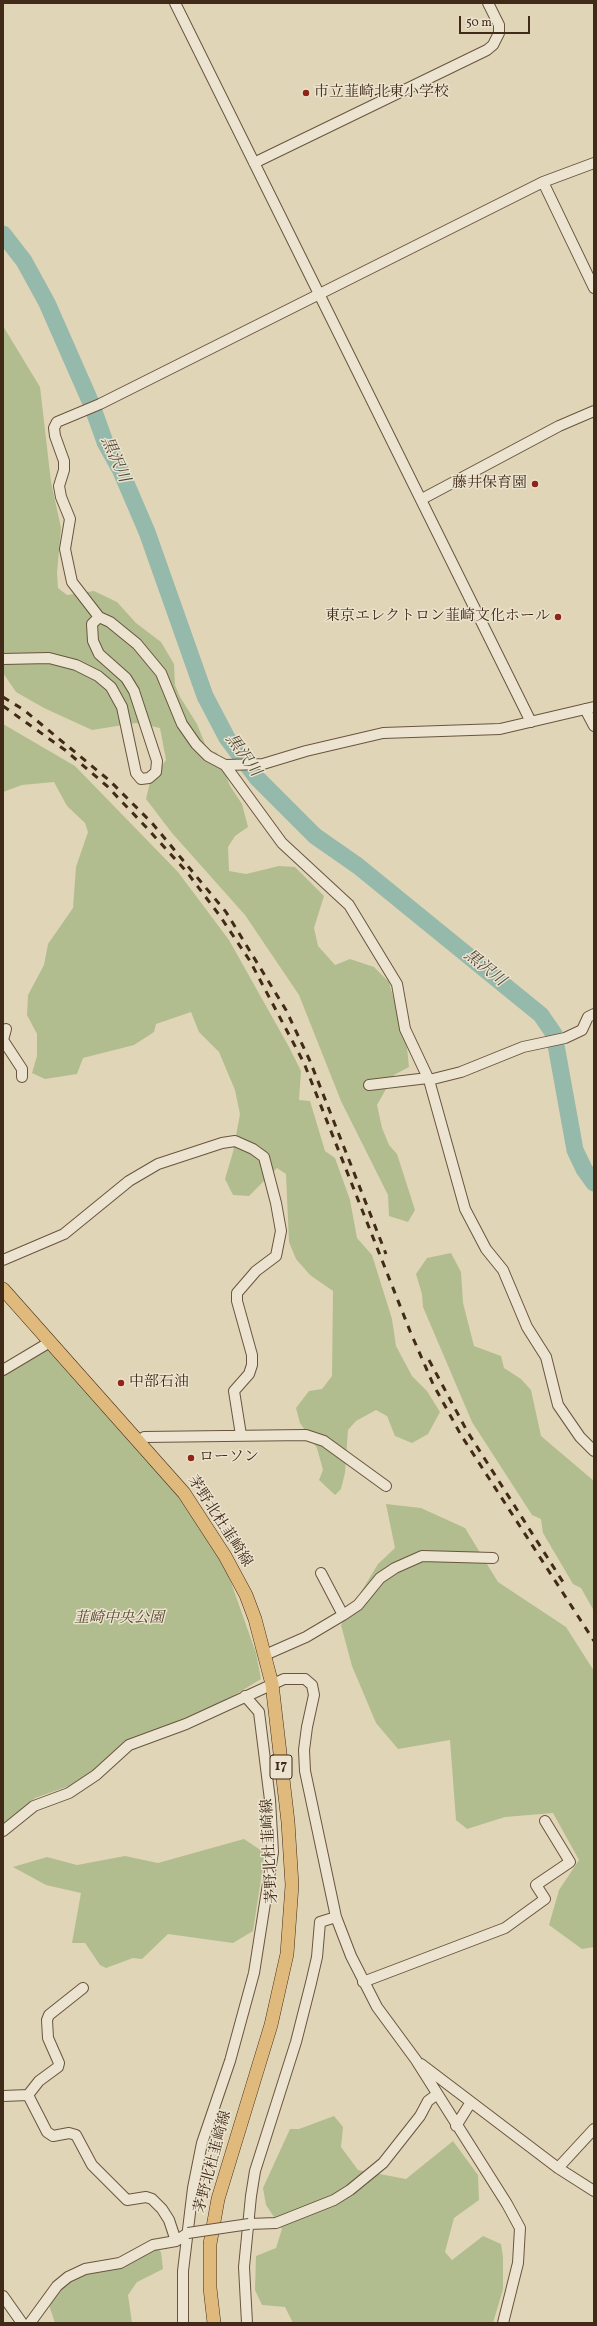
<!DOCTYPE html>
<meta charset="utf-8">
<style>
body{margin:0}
#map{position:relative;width:597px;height:2326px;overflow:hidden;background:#e1d5b7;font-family:Vollkorn,serif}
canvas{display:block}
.frame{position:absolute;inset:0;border:4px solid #412a17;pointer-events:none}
.scale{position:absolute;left:459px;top:16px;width:71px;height:18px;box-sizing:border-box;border:2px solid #412a17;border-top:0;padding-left:5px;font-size:12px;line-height:14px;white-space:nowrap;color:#412a17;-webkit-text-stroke:3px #ece4d0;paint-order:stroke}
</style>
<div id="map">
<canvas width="597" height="2326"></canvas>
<div class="frame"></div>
<div class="scale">50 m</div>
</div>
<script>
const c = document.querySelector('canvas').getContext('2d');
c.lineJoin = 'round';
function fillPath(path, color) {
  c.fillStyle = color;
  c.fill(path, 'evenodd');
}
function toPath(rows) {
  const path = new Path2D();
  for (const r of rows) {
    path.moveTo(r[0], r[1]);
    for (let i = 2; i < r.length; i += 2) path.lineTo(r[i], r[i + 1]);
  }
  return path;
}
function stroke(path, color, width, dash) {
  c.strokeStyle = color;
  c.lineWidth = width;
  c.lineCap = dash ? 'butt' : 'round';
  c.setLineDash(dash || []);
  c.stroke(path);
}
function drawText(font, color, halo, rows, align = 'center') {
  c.font = font + ' Vollkorn,"Noto Serif JP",serif';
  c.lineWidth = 3;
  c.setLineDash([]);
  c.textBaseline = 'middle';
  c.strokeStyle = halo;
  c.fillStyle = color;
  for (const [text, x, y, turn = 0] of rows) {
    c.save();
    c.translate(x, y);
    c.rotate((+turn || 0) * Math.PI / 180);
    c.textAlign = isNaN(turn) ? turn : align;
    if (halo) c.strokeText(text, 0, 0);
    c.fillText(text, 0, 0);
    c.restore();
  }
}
fillPath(toPath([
 [3,326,40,387,51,482,61,528,57,573,58,588,67,595,94,591,117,602,136,623,161,642,174,664,175,685,180,697,197,724,207,749,217,753,230,786,242,804,248,827,235,836,228,847,229,871,246,874,279,866,295,867,324,896,314,928,318,946,335,965,350,959,374,967,389,982,407,1048,409,1067,394,1075,377,1105,382,1128,389,1145,397,1154,415,1210,408,1222,389,1216,388,1195,341,1101,299,995,245,915,172,833,146,799,150,782,166,760,160,728,136,723,92,730,44,708,16,692,3,673],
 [3,724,75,766,178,872,229,940,289,1047,301,1071,299,1100,310,1101,325,1151,335,1158,350,1200,357,1238,372,1255,392,1319,396,1346,412,1376,427,1391,440,1412,428,1434,412,1443,395,1436,387,1416,376,1410,356,1421,348,1430,345,1473,341,1489,335,1495,319,1480,323,1470,317,1448,300,1423,296,1408,309,1391,322,1389,332,1376,333,1291,310,1275,296,1259,289,1242,286,1174,277,1168,249,1196,233,1195,225,1179,233,1152,240,1114,235,1090,219,1052,199,1032,191,1012,156,1024,154,1032,134,1045,83,1058,77,1074,45,1079,32,1073,37,1056,37,1034,27,1015,28,995,44,965,48,944,73,908,76,867,88,832,85,823,67,806,54,782,22,785,3,792],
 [451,1253,461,1272,463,1303,474,1346,501,1356,504,1368,521,1379,531,1390,541,1436,594,1481,594,1611,581,1588,573,1584,543,1533,541,1519,532,1515,472,1422,423,1307,422,1294,416,1274,427,1258],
 [49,1347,179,1490,222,1557,256,1653,261,1679,223,1702,123,1744,98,1769,69,1786,35,1798,3,1825,3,1376],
 [386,1504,421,1508,465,1528,498,1582,566,1627,594,1671,594,1947,582,1949,549,1925,559,1890,579,1860,553,1813,505,1817,467,1829,456,1820,450,1740,398,1749,376,1723,352,1666,341,1625,378,1564,395,1548],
 [244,1839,265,1853,253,1931,233,1943,168,1934,142,1959,133,1958,106,1968,100,1965,85,1943,72,1943,81,1893,46,1885,13,1867,47,1857,77,1865,125,1856,158,1863],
 [334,2116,343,2127,341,2147,358,2170,406,2179,453,2141,478,2175,479,2200,454,2218,445,2252,452,2260,483,2236,501,2244,503,2257,503,2289,493,2323,293,2323,285,2307,262,2305,255,2290,256,2256,276,2248,282,2229,266,2205,263,2188,290,2129,299,2129],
 [153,2245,161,2252,163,2269,137,2282,128,2295,132,2323,55,2323,48,2302,68,2277,108,2266]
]), '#b1bd8f');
stroke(toPath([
 [3,234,24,261,47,303,91,403,105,442,120,469,147,532,205,696,227,738,257,778,315,836,358,866,541,1015,554,1034,575,1150,584,1169,594,1183]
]), '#95b9ab', 17);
const minor = toPath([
 [175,3,531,722],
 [254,163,487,50,493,45,499,33,499,25,488,3],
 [543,182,594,163],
 [422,499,559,426,594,411],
 [99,617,72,582,69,568,65,549,70,519,61,497,59,486,64,470,64,461,55,436,54,428,57,422,100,404,543,182,594,288],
 [3,659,49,658,76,665,98,676,111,687,122,707,136,773,141,779,149,778,156,772,157,761,134,691,126,678,99,654,93,641,92,624,99,617,110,622,137,644,161,673,182,724,196,744,208,756,225,765,263,764,306,751,383,733,500,729,594,707],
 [585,709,594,726],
 [225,765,282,843,349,905,397,984,405,1029,429,1080,465,1209,486,1249,503,1270,527,1327,546,1357,558,1405,580,1437,594,1451],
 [6,1029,3,1040,22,1069,22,1077],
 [429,1080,461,1072,523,1047,565,1038,582,1030,588,1017,594,1014],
 [369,1085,428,1078],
 [3,1260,64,1234,129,1181,158,1164,222,1143,235,1141,253,1149,264,1157,276,1203,281,1231,276,1256,256,1271,237,1293,237,1301,252,1355,252,1365,249,1374,234,1391,241,1435],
 [3,1370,50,1342],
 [140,1441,144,1437,306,1435,324,1441,386,1486],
 [321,1573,343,1615],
 [265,1655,306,1637,343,1615,358,1605,380,1578,395,1568,422,1556,493,1558],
 [3,1831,34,1806,69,1793,96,1775,129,1745,186,1724,284,1679,305,1679,312,1685,314,1695,307,1727,304,1750,305,1771,336,1917,351,1956,377,2007,416,2060,507,2204,520,2228,518,2263,503,2323],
 [363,1982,505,1928,545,1899,536,1885,570,1862,545,1821],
 [421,2064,558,2168,594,2191],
 [28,2095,39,2081,58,2067,59,2063,48,2038,47,2020,49,2015,83,1988],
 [3,2096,28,2095,47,2132,53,2136,69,2133,76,2135,92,2165,127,2200,146,2197,152,2199,162,2209,169,2220,176,2241,188,2233],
 [456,2126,471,2102],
 [558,2168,594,2129],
 [249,2224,276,2223,334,2200,350,2190,383,2163,420,2116,428,2101,436,2095],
 [3,2296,22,2323],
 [30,2323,57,2286,68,2277,85,2269,120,2263,153,2245,176,2241],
 [183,2323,183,2271,193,2188,202,2143,230,2061,254,1973,273,1852,270,1800,259,1712,245,1696],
 [247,2323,244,2267,251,2196,255,2171,296,2042,311,1983,317,1957,320,1922,336,1917]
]);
const major = toPath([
 [3,1289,184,1493,225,1556,246,1595,255,1619,272,1684,288,1822,292,1885,287,1954,271,2025,218,2199,210,2244,210,2288,214,2323]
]);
stroke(minor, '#69553f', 12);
stroke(major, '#412a17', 14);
stroke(minor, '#ece4d0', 10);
stroke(major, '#e0ba7c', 13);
stroke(toPath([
 [3,697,24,710,110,781,152,823,226,912,286,1010,310,1061,386,1254],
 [3,706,65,750,107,786,145,826,186,871,220,916,250,961,304,1063,410,1331,433,1384,461,1435,594,1641],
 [429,1360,467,1431,563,1582]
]), '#412a17', 3, [7, 7]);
const minorBridge = toPath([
 [188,2233,249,2224]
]);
stroke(minorBridge, '#69553f', 12, []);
stroke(minorBridge, '#ece4d0', 10);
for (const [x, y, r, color] of [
 [306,93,4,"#8f2418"],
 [535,484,4,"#8f2418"],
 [558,617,4,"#8f2418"],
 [121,1383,4,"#8f2418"],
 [191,1458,4,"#8f2418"]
]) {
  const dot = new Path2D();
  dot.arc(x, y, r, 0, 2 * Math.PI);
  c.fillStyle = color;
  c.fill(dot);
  stroke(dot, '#ece4d0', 1.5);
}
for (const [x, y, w] of [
 [281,1767,22]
]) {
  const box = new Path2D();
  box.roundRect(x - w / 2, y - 12, w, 24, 3);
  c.fillStyle = '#ece4d0';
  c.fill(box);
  stroke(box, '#412a17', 1);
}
drawText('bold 14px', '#412a17', null, [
 ["17",281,1767]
]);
drawText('15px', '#412a17', '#ece4d0', [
 ["市立韮崎北東小学校",314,93],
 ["藤井保育園",527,484,"right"],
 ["東京エレクトロン韮崎文化ホール",550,617,"right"],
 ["中部石油",129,1383],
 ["ローソン",199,1458]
], 'left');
drawText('15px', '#412a17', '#ece4d0', [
 ["茅野北杜韮崎線",219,1522,57],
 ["茅野北杜韮崎線",271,1851,-93],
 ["茅野北杜韮崎線",214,2162,-75]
]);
drawText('italic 15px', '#57472f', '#ece4d0', [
 ["韮崎中央公園",119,1619]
]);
drawText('italic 16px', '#524735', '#ece4d0', [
 ["黒沢川",114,460,66],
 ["黒沢川",242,756,54],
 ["黒沢川",484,969,39]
]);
</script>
